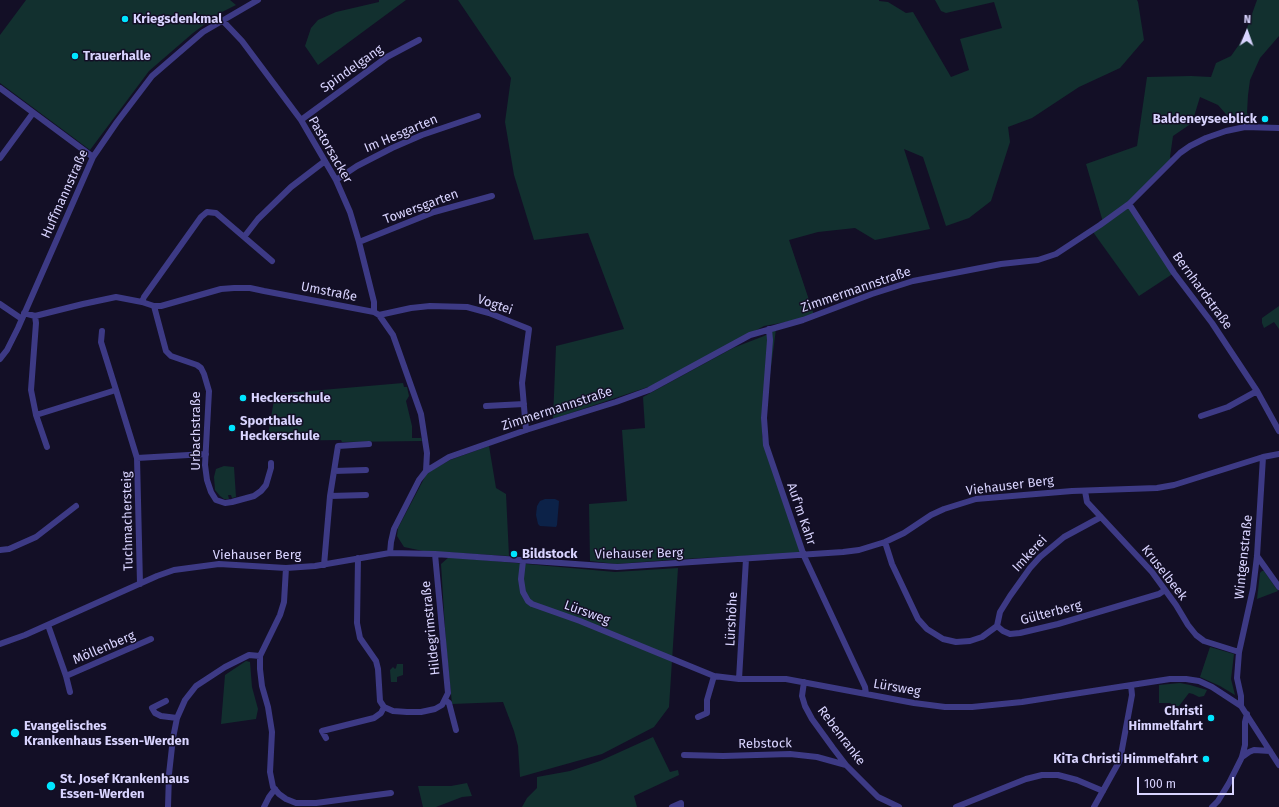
<!DOCTYPE html>
<meta charset="utf-8">
<style>
body{margin:0}
#map{position:relative;width:1279px;height:807px;overflow:hidden;background:#130f26;font-family:"Fira Sans",sans-serif}
canvas{display:block}
.north{position:absolute;left:1227px;top:12px;width:40px;height:40px;-webkit-text-stroke:3px #130f26;paint-order:stroke;rotate:2deg;font-size:11px;font-weight:700;line-height:16px;text-align:center;color:#d9d4ff}
.north::after{content:'';display:block;margin:auto;width:14px;height:18px;background:#d9d4ff;clip-path:polygon(50% 0,100% 100%,50% 72%,0 100%)}
.scale{position:absolute;left:1137px;top:777px;width:97px;height:18px;box-sizing:border-box;border:2px solid #d9d4ff;border-top:0;padding-left:5px;font-size:12px;line-height:14px;white-space:nowrap;color:#d9d4ff;-webkit-text-stroke:3px #130f26;paint-order:stroke}
</style>
<div id="map">
<canvas width="1279" height="807"></canvas>
<div class="north">N</div>
<div class="scale">100 m</div>
</div>
<script>
const c = document.querySelector('canvas').getContext('2d');
c.lineJoin = 'round';
function fillPath(path, color) {
  c.fillStyle = color;
  c.fill(path, 'evenodd');
}
function toPath(rows) {
  const path = new Path2D();
  for (const r of rows) {
    path.moveTo(r[0], r[1]);
    for (let i = 2; i < r.length; i += 2) path.lineTo(r[i], r[i + 1]);
  }
  return path;
}
function stroke(path, color, width, dash) {
  c.strokeStyle = color;
  c.lineWidth = width;
  c.lineCap = dash ? 'butt' : 'round';
  c.setLineDash(dash || []);
  c.stroke(path);
}
function drawText(font, color, halo, rows, align = 'center') {
  c.font = font + ' "Fira Sans",sans-serif';
  c.lineWidth = 3;
  c.setLineDash([]);
  c.textBaseline = 'middle';
  c.strokeStyle = halo;
  c.fillStyle = color;
  for (const [text, x, y, turn = 0] of rows) {
    c.save();
    c.translate(x, y);
    c.rotate((+turn || 0) * Math.PI / 180);
    c.textAlign = isNaN(turn) ? turn : align;
    if (halo) c.strokeText(text, 0, 0);
    c.fillText(text, 0, 0);
    c.restore();
  }
}
fillPath(toPath([
 [26,0,230,0,236,5,220,13,193,33,149,71,90,150,0,83,0,35],
 [379,0,406,0,318,65,305,46,311,28,318,20,336,12,379,2],
 [458,0,879,0,879,1,888,2,906,13,913,12,951,77,969,70,960,39,1002,28,994,2,946,13,941,11,935,0,1137,0,1138,2,1144,40,1120,68,1079,87,1032,118,1008,127,1010,142,991,201,969,218,946,226,923,157,904,149,930,229,875,240,855,228,818,232,789,240,814,315,803,319,764,326,657,384,553,419,556,346,624,329,588,233,534,240,514,175,505,122,511,78],
 [1257,0,1279,0,1279,36,1260,58,1250,80,1248,95,1247,113,1252,119,1251,126,1232,121,1218,105,1200,97,1192,123,1173,136,1170,157,1172,160,1137,194,1103,222,1086,164,1137,146,1147,77,1191,76,1211,77,1216,63,1231,56,1243,39],
 [1130,206,1174,273,1139,296,1093,232],
 [1279,306,1279,329,1274,322,1264,328,1262,323,1262,318],
 [776,329,762,436,801,553,682,559,616,564,590,561,589,504,627,501,622,430,645,428,643,397,733,348,764,336],
 [403,383,404,387,407,387,409,396,406,401,412,426,412,438,421,438,422,441,342,442,341,440,267,441,275,394],
 [489,446,496,488,506,494,509,556,423,551,404,547,397,536,398,528,427,473,450,460],
 [224,466,234,467,236,497,232,498,231,495,228,495,229,499,224,499,220,496,215,490,214,477,216,469],
 [449,557,615,572,678,568,669,707,654,727,602,754,520,777,518,746,514,731,503,702,452,704,446,644,441,564],
 [1262,571,1264,571,1278,591,1257,599,1260,573],
 [1210,647,1234,654,1231,679,1235,695,1220,686,1200,677],
 [246,661,250,662,252,687,258,709,256,719,221,724,225,675],
 [397,664,403,664,403,675,397,677,397,682,391,682,390,670,393,667,395,669,396,668],
 [1180,683,1190,685,1207,690,1204,696,1199,697,1193,694,1189,693,1179,706,1175,706,1170,703,1159,703,1159,685],
 [653,737,670,772,678,770,679,775,634,796,637,807,522,807,527,798,537,788,537,777,570,771,600,761],
 [467,783,472,796,462,797,436,807,423,807,418,786,451,786]
]), '#12302f');
fillPath(toPath([
 [545,499,555,499,559,501,557,525,556,527,540,526,538,524,536,515,537,506,540,501]
]), '#0c2248');
stroke(toPath([
 [223,21,242,41,301,120,336,180,350,212,359,242,374,302,374,312],
 [0,88,93,157],
 [301,120,387,57,419,40],
 [0,158,33,113],
 [336,180,357,166,392,148,422,135,478,116],
 [1129,204,1174,273,1212,323,1257,391,1279,431],
 [244,237,258,219,291,187,325,161],
 [359,242,434,212,492,196],
 [142,302,144,297,201,217,207,212,216,213,272,261],
 [0,304,22,319],
 [154,306,166,351,171,356,197,365,201,368,204,374,209,391,205,465,207,480,211,492,216,500,225,503,232,502,254,496,261,491,266,485,271,468,271,463],
 [24,313,35,316,83,304,116,297,142,302,154,306,161,306,221,289,234,288,250,288,264,291,374,312,379,315,393,335,398,349,421,414,427,453,426,471,419,480,394,529,391,542,390,553],
 [379,315,411,308,430,306,467,307,489,313,529,329,522,383,526,430],
 [35,316,36,323,31,390,36,415,116,390,137,458,140,584],
 [769,329,770,340,764,418,766,445,804,556,865,687,866,694],
 [102,331,101,342,116,390],
 [0,359,7,350,18,328,93,157,117,122,152,76,203,32,258,0],
 [486,406,524,404],
 [36,415,47,447],
 [1201,416,1228,407,1257,391],
 [137,458,206,454],
 [334,471,366,470],
 [426,471,449,457,526,430,616,402,649,390,750,335,803,320,872,294,913,281,1001,264,1038,260,1056,254,1100,225,1129,204,1180,153,1190,146,1206,138,1226,131,1245,127,1279,128],
 [1085,491,1087,502,1152,572,1176,605,1188,625,1196,635,1204,641,1239,652],
 [330,496,366,495],
 [885,542,892,564,918,619,927,629,943,639,956,642,970,641,982,637,997,626,1003,631,1010,634,1020,633,1058,624,1159,594,1165,590],
 [0,550,9,549,36,537,76,506],
 [1257,556,1279,587],
 [358,558,357,623,360,638,376,661,378,669,380,701,384,707,393,711,407,712,421,712,435,709,442,705,448,693,435,554],
 [523,561,521,579,523,592,528,601,532,604,580,621,714,676,739,679,786,679,914,703,945,707,972,707,1022,702,1170,679,1186,679,1199,681,1212,687,1241,706,1279,765],
 [324,565,330,496,338,446,369,444],
 [286,568,284,602,280,615,260,656,260,669,262,686,268,707,272,732,270,772,273,787,279,794,286,799,296,803,316,803,391,793],
 [48,625,66,676,70,692],
 [997,626,1000,612,1010,596,1030,568,1040,557,1064,537,1101,517],
 [0,644,25,635,157,576,174,570,219,564,286,568,315,566,390,553,435,554,617,567,843,552,859,550,885,542,904,533,931,515,944,509,976,499,1072,491,1157,488,1174,485,1263,457,1279,454],
 [66,676,151,639],
 [739,679,746,559],
 [804,682,802,696,805,706,812,719,833,748,846,765,878,797,899,807],
 [445,700,449,703,456,730],
 [166,701,152,708,155,713,161,716,177,718],
 [1241,706,1241,696,1237,678,1239,652,1253,589,1257,556,1263,457],
 [698,717,707,713,707,700,714,676],
 [326,738,322,731,374,718,381,713,384,707],
 [684,755,723,756,790,754,817,757,846,765],
 [1242,757,1249,752,1254,750,1270,751],
 [168,807,169,774,173,738,177,718,185,700,196,686,225,667,249,655,260,656],
 [264,807,269,797,275,789],
 [672,807,681,803,681,807],
 [956,807,1026,779,1042,775,1058,775,1077,780,1103,791],
 [1094,807,1120,760,1132,695,1131,685],
 [1212,807,1218,801,1229,783,1242,757,1245,745,1245,722,1247,714]
]), '#3d3a85', 6);
for (const [x, y, r, color] of [
 [125,19,4,"#00e5ff"],
 [75,56,4,"#00e5ff"],
 [1265,119,4,"#00e5ff"],
 [243,398,4,"#00e5ff"],
 [232,428,4,"#00e5ff"],
 [514,554,4,"#00e5ff"],
 [1211,718,4,"#00e5ff"],
 [15,733,5,"#00e5ff"],
 [1206,759,4,"#00e5ff"],
 [51,786,5,"#00e5ff"]
]) {
  const dot = new Path2D();
  dot.arc(x, y, r, 0, 2 * Math.PI);
  c.fillStyle = color;
  c.fill(dot);
  stroke(dot, '#130f26', 1.5);
}
drawText('bold 13px', '#d9d4ff', '#130f26', [
 ["Kriegsdenkmal",133,19],
 ["Trauerhalle",83,56],
 ["Baldeneyseeblick",1257,119,"right"],
 ["Heckerschule",251,398],
 ["Sporthalle",240,421],
 ["Heckerschule",240,436],
 ["Bildstock",522,554],
 ["Christi",1203,711,"right"],
 ["Himmelfahrt",1203,726,"right"],
 ["Evangelisches",24,726],
 ["Krankenhaus Essen-Werden",24,741],
 ["KiTa Christi Himmelfahrt",1198,759,"right"],
 ["St. Josef Krankenhaus",60,779],
 ["Essen-Werden",60,794]
], 'left');
drawText('13px', '#d9d4ff', '#130f26', [
 ["Spindelgang",352,69,-35],
 ["Im Hesgarten",401,134,-23],
 ["Pastorsacker",330,150,60],
 ["Huffmannstraße",65,194,-66],
 ["Towersgarten",421,207,-20],
 ["Zimmermannstraße",856,290,-19],
 ["Bernhardstraße",1202,291,54],
 ["Umstraße",329,292,11],
 ["Vogtei",495,305,19],
 ["Zimmermannstraße",557,409,-18],
 ["Urbachstraße",196,431,-90],
 ["Viehauser Berg",1010,486,-7],
 ["Auf'm Kahr",801,514,71],
 ["Tuchmachersteig",128,521,-91],
 ["Viehauser Berg",639,554,-1],
 ["Imkerei",1030,554,-47],
 ["Viehauser Berg",257,555],
 ["Wintgenstraße",1244,557,-84],
 ["Kruselbeek",1164,573,52],
 ["Lürsweg",587,613,20],
 ["Gülterberg",1051,613,-15],
 ["Lürshöhe",732,619,-87],
 ["Hildegrimstraße",431,628,-96],
 ["Möllenberg",104,648,-23],
 ["Lürsweg",897,688,10],
 ["Rebenranke",841,736,53],
 ["Rebstock",765,744,-1]
]);
</script>
